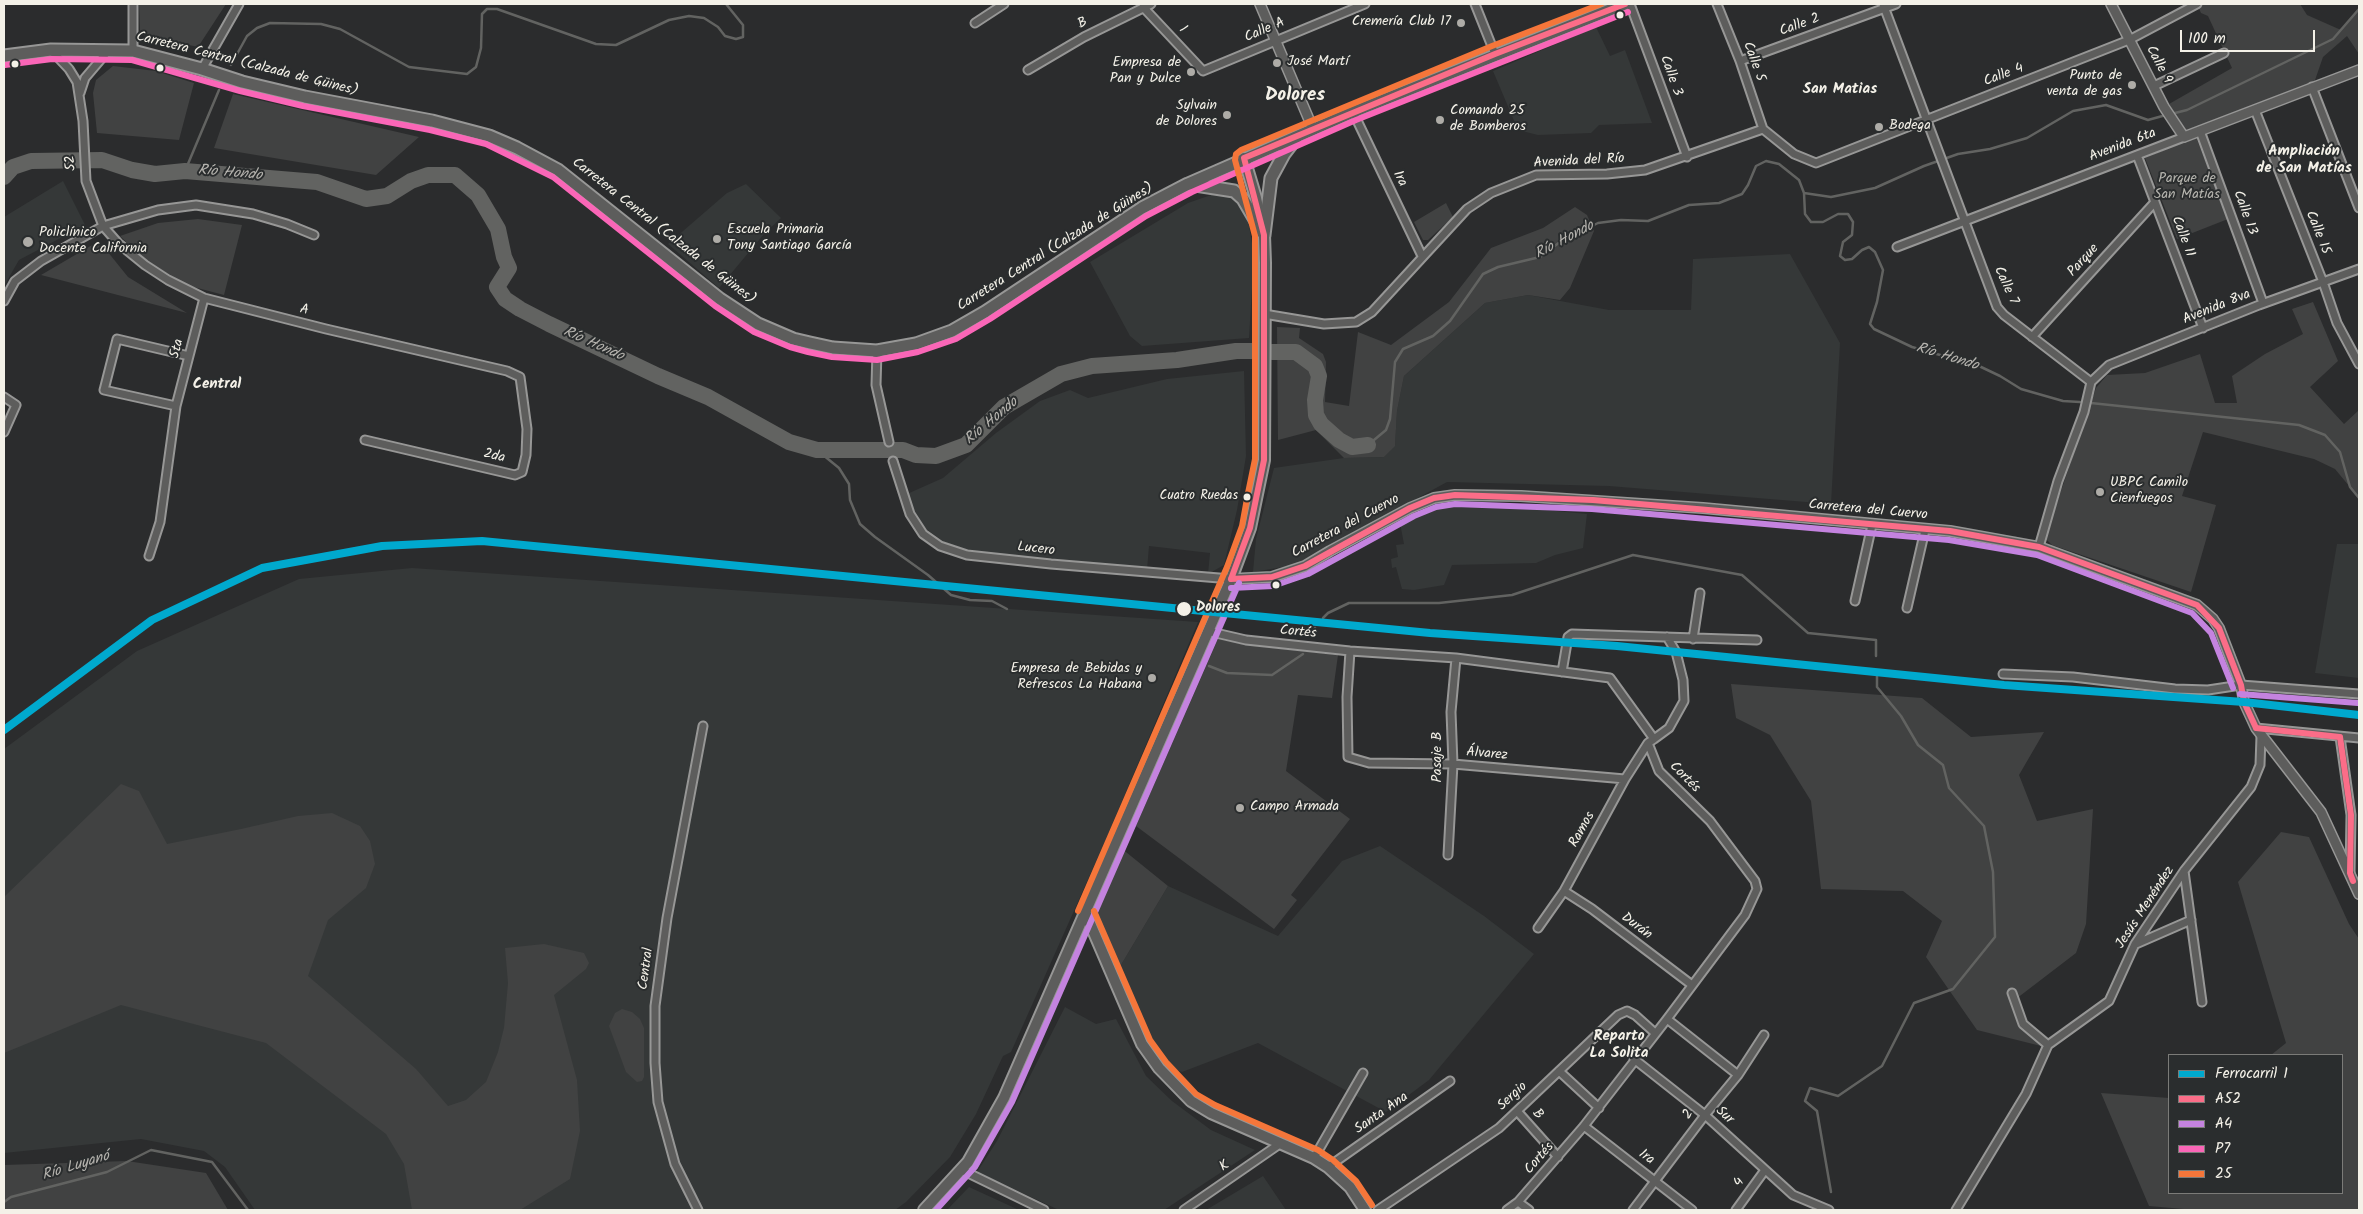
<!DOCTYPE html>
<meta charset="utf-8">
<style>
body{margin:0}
#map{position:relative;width:2363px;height:1214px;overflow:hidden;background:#2b2c2d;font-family:Kalam,sans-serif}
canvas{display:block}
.frame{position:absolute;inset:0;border:5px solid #f4f1e8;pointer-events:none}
.legend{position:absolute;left:2168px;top:1054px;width:175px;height:140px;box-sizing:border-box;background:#2a2d2e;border:1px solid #7b7b78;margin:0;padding:6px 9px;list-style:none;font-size:15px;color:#f4f1e8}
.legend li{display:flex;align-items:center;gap:10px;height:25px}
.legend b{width:25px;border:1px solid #7b7b78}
.scale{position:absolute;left:2180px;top:30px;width:135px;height:22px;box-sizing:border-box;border:2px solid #f4f1e8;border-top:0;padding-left:6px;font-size:15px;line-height:18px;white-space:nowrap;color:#f4f1e8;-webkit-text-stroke:4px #2a2d2e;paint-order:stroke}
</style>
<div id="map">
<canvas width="2363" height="1214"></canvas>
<div class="frame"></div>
<ul class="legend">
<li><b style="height:6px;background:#00a9ce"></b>Ferrocarril 1</li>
<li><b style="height:6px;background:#fb6d88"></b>A52</li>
<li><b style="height:6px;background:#c483df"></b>A4</li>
<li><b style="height:6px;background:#fa66b7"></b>P7</li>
<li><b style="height:6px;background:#f5763a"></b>25</li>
</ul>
<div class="scale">100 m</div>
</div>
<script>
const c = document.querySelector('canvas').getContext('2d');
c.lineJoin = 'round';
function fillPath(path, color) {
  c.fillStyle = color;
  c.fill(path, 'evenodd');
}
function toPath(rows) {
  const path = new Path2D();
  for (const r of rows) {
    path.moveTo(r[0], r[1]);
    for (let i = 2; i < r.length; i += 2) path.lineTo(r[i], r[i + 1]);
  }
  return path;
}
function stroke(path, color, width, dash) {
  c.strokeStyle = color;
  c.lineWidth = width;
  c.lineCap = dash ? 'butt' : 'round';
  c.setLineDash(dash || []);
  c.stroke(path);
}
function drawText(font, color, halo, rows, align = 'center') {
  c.font = font + ' Kalam,sans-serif';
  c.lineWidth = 4;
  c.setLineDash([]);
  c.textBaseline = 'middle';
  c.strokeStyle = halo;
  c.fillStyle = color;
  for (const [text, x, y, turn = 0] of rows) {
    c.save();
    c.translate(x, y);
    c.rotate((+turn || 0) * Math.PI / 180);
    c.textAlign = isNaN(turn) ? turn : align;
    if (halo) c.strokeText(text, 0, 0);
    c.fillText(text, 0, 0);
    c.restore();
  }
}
fillPath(toPath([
 [1596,27,1610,56,1625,50,1652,123,1599,125,1591,133,1538,135,1518,130,1493,71],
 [63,181,85,225,19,260,4,286,4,217],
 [746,184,781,218,764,234,719,288,668,244,727,193],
 [1226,194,1239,201,1247,214,1254,255,1249,338,1142,346,1130,336,1090,262,1188,203,1211,195],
 [1790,254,1840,343,1831,504,1609,486,1447,482,1295,565,1253,572,1256,539,1274,468,1344,458,1384,457,1395,445,1397,411,1404,376,1485,303,1528,295,1609,310,1691,310,1693,259],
 [1244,371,1246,456,1237,510,1224,565,1208,574,1210,553,1149,546,1147,570,969,551,944,542,926,529,914,510,907,494,943,478,996,433,1040,401,1070,390,1088,398,1167,379],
 [1462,502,1587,514,1583,548,1555,555,1536,563,1452,565,1444,585,1414,590,1402,589,1396,567,1392,568,1391,559,1398,557,1396,545,1404,544,1400,523,1435,509],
 [2337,544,2359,544,2359,678,2315,673],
 [412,568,1198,622,1106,839,1011,1052,1003,1056,976,1114,950,1157,906,1202,895,1210,255,1210,225,1167,204,1151,141,1139,4,1153,4,749,137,651,299,579],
 [1380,846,1484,916,1534,954,1429,1080,1386,1112,1258,1043,1182,1072,1167,1066,1157,1056,1118,970,1168,886,1278,936,1342,861],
 [1065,1007,1096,1024,1116,1019,1146,1076,1172,1101,1211,1130,1255,1150,1164,1210,1059,1210,977,1172,997,1141],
 [1263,1176,1286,1210,1206,1210],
 [969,1187,1019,1210,947,1210]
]), '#353838');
fillPath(toPath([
 [139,4,226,4,198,47,143,35,140,31],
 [2197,4,2300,4,2307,15,2341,30,2359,9,2359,54,2347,36,2323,57,2314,83,2187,133,2169,104,2232,68,2208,16,2201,13],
 [113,66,156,71,194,83,179,140,97,133,93,93,96,80],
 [233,94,419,137,376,175,214,148],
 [2196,137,2228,219,2177,239,2145,158],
 [1446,203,1453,217,1428,240,1423,240,1414,222],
 [1575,207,1587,215,1594,231,1570,288,1560,300,1528,295,1485,303,1404,376,1397,411,1395,446,1384,457,1344,458,1316,430,1278,440,1277,327,1300,328,1299,338,1323,354,1326,362,1325,402,1349,406,1358,332,1391,345,1449,302,1491,248,1543,228],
 [198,219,242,225,224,295,186,285,143,258,120,236,158,223],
 [99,241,128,277,187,313,41,275],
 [2313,302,2338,361,2310,387,2344,424,2359,410,2359,498,2335,469,2314,459,2203,432,2182,496,2216,505,2191,592,2052,545,2045,538,2096,388,2107,375,2145,373,2200,354,2215,403,2237,403,2232,376,2265,354,2303,334,2292,309],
 [1218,639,1242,644,1338,655,1332,698,1298,695,1286,771,1350,819,1291,895,1297,900,1274,929,1136,826],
 [1731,684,1922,698,1971,737,2044,732,2019,775,2037,821,2093,809,2086,924,2076,953,2012,1002,2041,1046,1977,1030,1926,957,1942,921,1903,891,1821,889,1811,801,1770,735,1736,718],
 [121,784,139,791,167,844,241,829,298,816,332,813,360,826,370,841,375,864,366,888,328,920,308,976,416,1069,448,1106,466,1100,486,1082,498,1052,504,1028,508,983,505,948,544,944,584,953,589,963,586,969,554,995,577,1080,580,1131,570,1179,520,1210,412,1210,404,1164,386,1134,266,1043,121,1005,4,1053,4,897],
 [2281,832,2309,837,2349,924,2359,939,2359,1210,2195,1210,2149,1206,2101,1093,2169,1098,2169,1193,2342,1193,2342,1055,2271,1055,2286,1043,2238,882],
 [1121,848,1168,886,1118,970,1102,941,1097,910,1101,888],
 [622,1009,632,1012,640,1019,644,1028,644,1077,642,1081,637,1082,626,1072,609,1026,615,1013],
 [127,1161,206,1173,228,1210,4,1210,4,1165]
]), '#414242');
stroke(toPath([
 [231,65,247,36,257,28,270,23,321,24,340,29,409,67,467,74,476,67,481,48,482,14,487,9,497,9,596,44,616,45,669,20,689,16,704,18,718,27,725,36,736,39,743,37,743,25,726,4],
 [2171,114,2187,110,2333,39,2359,9],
 [185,171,219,90],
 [1804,193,1831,197,1875,188,1924,166,1958,154,1990,149,2027,138,2073,111,2106,105,2148,120,2166,115],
 [2091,403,2299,425,2325,435,2340,452,2350,487,2359,498],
 [1368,445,1386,430,1390,419,1395,362,1403,349,1433,336,1450,321,1483,274,1498,267,1540,257,1560,242,1598,223,1621,220,1648,221,1689,205,1719,203,1742,194,1748,185,1756,166,1766,161,1779,164,1799,180,1804,193,1805,214,1811,222,1823,222,1838,214,1848,214,1853,222,1852,235,1843,242,1840,256,1845,260,1852,259,1862,250,1869,247,1875,252,1883,270,1877,302,1870,324,1874,329,1912,347,1979,366,2000,376,2021,389,2063,401,2080,402],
 [817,450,839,468,849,484,850,500,860,524,875,537,928,575,951,595,970,600,992,601,1007,609],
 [1323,618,1328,613,1349,603,1439,603,1512,595,1633,555,1742,575,1808,633,1876,640,1876,656],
 [1312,636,1315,628],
 [1209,666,1227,673,1272,675,1303,654],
 [1831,1192,1817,1111,1805,1101,1810,1088,1838,1096,1882,1066,1914,1003,1953,989,1995,937,1993,872,1984,826,1949,788,1943,765,1918,745,1901,716,1877,687,1877,675],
 [4,1202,11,1197,107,1172,151,1150,212,1162,248,1210]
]), '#626361', 2.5);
stroke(toPath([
 [4,177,13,167,31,161,102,160,132,170,155,174,185,171,317,182,366,199,387,196,411,181,428,175,455,175,478,195,498,229,504,257,509,268,497,287,505,299,520,309,549,324,658,376,708,397,789,442,817,450,903,450,916,455,936,456,966,445,1004,407,1061,374,1092,366,1177,360,1236,351,1255,351],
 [1272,352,1296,352,1315,366,1319,376,1315,400,1316,415,1321,424,1339,440,1352,447,1368,445]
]), '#626361', 16);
const minor = toPath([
 [1475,4,1495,54],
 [1630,4,1687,157],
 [1717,4,1740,61,1763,129],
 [1883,4,1997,307,2004,315,2091,382],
 [1143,7,1203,71,1365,4],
 [975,23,1004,4],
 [51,50,69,69,77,82,83,121,86,181,103,226,118,243,145,265,168,280,204,298,326,329,507,371,520,377,527,429,526,455,522,472,515,475,365,440],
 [133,51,133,4],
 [1740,61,1896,4],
 [202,69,239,4],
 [1028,70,1084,37,1151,4],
 [2154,86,2224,53],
 [2312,87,2359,208],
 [80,93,85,78,108,51],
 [2255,110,2323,282,2337,323,2359,364],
 [1353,112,1422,256],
 [1763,129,1794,154,1816,163,2129,40,2197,4],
 [2200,131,2263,303],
 [2137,155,2203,328],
 [1897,247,2184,137],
 [4,301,15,281,41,261,103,226,158,210,196,205,253,214,287,224,314,235],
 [1264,314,1324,324,1356,322,1372,312,1467,209,1491,193,1536,175,1607,174,1645,170,1763,129],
 [2032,337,2155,202],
 [877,351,876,385,889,442],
 [2091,382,2109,365,2259,305,2359,269],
 [4,397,16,405,4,432],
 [176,406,104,390,117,339,189,356],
 [893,461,910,514,923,534,940,546,967,555,1051,564,1231,579],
 [2039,547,2058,481,2084,412,2091,382],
 [149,556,160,522,176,406,204,298],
 [1855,601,1872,525],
 [1907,608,1925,530],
 [1207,631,1246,640,1350,651,1456,658,1610,678,1654,739,1648,743,1659,771,1710,821,1755,881,1757,889,1745,915,1667,1019,1584,1126,1518,1202,1507,1210],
 [1693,639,1700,593],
 [1350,651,1347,697,1348,757,1369,763,1453,764,1625,779],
 [1562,672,1568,637,1572,634,1757,640],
 [2003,674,2073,677,2175,689,2208,690,2241,685,2359,694],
 [2256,728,2359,738],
 [2340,737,2351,815,2350,873],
 [1654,739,1669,728,1684,701,1683,680,1676,652,1667,637],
 [1448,855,1453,764,1451,712,1456,658],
 [2184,871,2202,1002],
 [1564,891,1592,909,1692,985],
 [1538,928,1564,891,1625,779,1648,743],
 [2136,944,2191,920],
 [2012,993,2023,1024,2048,1045],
 [1667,1019,1738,1075],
 [1634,1059,1705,1115,1793,1195,1829,1210],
 [1559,1071,1599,1108],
 [1517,1111,1558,1157],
 [1584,1126,1692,1210],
 [1314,1158,1363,1073],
 [1328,1167,1450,1081],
 [962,1170,1044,1210],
 [1518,1202,1529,1210],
 [698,1210,675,1164,658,1102,655,1063,655,1006,667,918,703,726],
 [1184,1210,1281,1143],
 [1378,1210,1499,1128,1618,1015,1627,1011,1635,1015,1655,1033],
 [1633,1210,1705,1115,1738,1075,1764,1035],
 [1736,1210,1765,1170],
 [1956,1210,2026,1094,2048,1045,2109,1001,2135,944,2184,871,2251,787,2260,765,2261,736]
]);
const tertiary = toPath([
 [1260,4,1313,129],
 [2111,4,2164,107,2184,137,2359,70],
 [1231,579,1272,577,1305,566,1330,551,1410,508,1434,498,1455,495,1521,496,1703,508,1950,531,2039,547,2197,605,2213,619,2219,628,2241,685,2244,702,2256,728,2321,812,2359,894]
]);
const secondary = toPath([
 [1086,914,1142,1044,1159,1068,1191,1101,1211,1113,1314,1158,1328,1167,1350,1187,1365,1210],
 [924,1210,968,1162,1004,1098,1231,579,1250,528,1264,460,1265,263,1264,235,1256,198,1244,158]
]);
const primary = toPath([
 [4,56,51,50,133,51,202,69,242,82,305,97,432,121,489,136,517,148,558,170,720,299,758,324,793,339,810,343,833,348,877,351,916,344,952,331,985,312,1142,208,1188,184,1353,112,1625,4],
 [1189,184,1234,191,1243,199,1264,235],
 [1264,235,1271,178,1284,154,1297,137]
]);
stroke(minor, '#979796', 11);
stroke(tertiary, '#979796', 12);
stroke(secondary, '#979796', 14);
stroke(primary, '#979796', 15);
stroke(minor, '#5d5d5c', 7);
stroke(tertiary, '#5d5d5c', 9);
stroke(secondary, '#5d5d5c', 10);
stroke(primary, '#5d5d5c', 11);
stroke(toPath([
 [1231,579,1272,577,1305,566,1410,508,1434,498,1455,495,1593,500,1950,531,2039,547,2197,605,2219,628,2241,685,2244,702,2256,728],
 [1231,579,1250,528,1264,460,1264,235,1244,158,1495,54,1625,4],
 [2256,728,2340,737],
 [2340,737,2351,815,2350,873,2353,881]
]), '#fb6d88', 6);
stroke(toPath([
 [1231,588,1273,586,1308,574,1414,516,1436,507,1455,504,1592,509,1949,540,2037,555,2192,613,2211,633,2233,688],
 [2240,694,2358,703],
 [936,1210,975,1167,1012,1102,1239,583]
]), '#c483df', 6);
stroke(toPath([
 [5,65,52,59,132,60,240,91,303,106,430,130,486,144,553,177,715,306,754,332,790,347,808,352,832,357,877,360,918,352,956,339,990,319,1146,216,1192,192,1356,120,1628,12]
]), '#fa66b7', 6);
stroke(toPath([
 [1078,911,1227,567,1242,526,1248,493,1255,459,1255,236,1235,160,1236,154,1241,150,1492,46,1601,4],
 [1094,911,1150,1040,1166,1062,1196,1094,1215,1105,1318,1150,1333,1160,1356,1181,1372,1205]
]), '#f5763a', 6);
stroke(toPath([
 [4,730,152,620,262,568,382,546,482,541,1430,633,1617,646,2004,685,2244,702,2359,715]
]), '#00a9ce', 8);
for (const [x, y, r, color] of [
 [1620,15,4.5,"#f4f1e8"],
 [1461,23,5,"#aeaca7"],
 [1277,63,5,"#aeaca7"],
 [15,64,4.5,"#f4f1e8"],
 [160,68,4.5,"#f4f1e8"],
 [1191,72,5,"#aeaca7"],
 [2132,85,5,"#aeaca7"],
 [1227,115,5,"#aeaca7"],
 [1440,120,5,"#aeaca7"],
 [1879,127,5,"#aeaca7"],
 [717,239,5,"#aeaca7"],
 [28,242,6,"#aeaca7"],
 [2100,492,5,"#aeaca7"],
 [1247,497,4.5,"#f4f1e8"],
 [1276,585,4.5,"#f4f1e8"],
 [1184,609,8,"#f4f1e8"],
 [1152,678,5,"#aeaca7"],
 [1240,808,5,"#aeaca7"]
]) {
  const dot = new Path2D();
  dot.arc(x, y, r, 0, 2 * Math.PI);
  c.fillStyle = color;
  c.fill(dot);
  stroke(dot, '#2a2d2e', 2);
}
drawText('13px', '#f4f1e8', '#2a2d2e', [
 ["Cuatro Ruedas",1238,497]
], 'right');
drawText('14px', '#f4f1e8', '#2a2d2e', [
 ["Cremería Club 17",1451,23,"right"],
 ["José Martí",1287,63],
 ["Empresa de",1181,64,"right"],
 ["Pan y Dulce",1181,80,"right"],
 ["Punto de",2122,77,"right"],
 ["venta de gas",2122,93,"right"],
 ["Sylvain",1217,107,"right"],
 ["de Dolores",1217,123,"right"],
 ["Comando 25",1450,112],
 ["de Bomberos",1450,128],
 ["Bodega",1889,127],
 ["Escuela Primaria",727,231],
 ["Tony Santiago García",727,247],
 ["Policlínico",39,234],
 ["Docente California",39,250],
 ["UBPC Camilo",2110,484],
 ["Cienfuegos",2110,500],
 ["Empresa de Bebidas y",1142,670,"right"],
 ["Refrescos La Habana",1142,686,"right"],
 ["Campo Armada",1250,808]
], 'left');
drawText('14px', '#f4f1e8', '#2a2d2e', [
 ["B",1083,24,-28],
 ["Calle 2",1800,26,-20],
 ["1",1182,30,47],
 ["Calle A",1265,31,-23],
 ["Calle 5",1753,62,70],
 ["Carretera Central (Calzada de Güines)",247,65,14],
 ["Calle 9",2158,65,62],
 ["Calle 3",1670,76,70],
 ["Calle 4",2004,76,-21],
 ["Avenida 6ta",2123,146,-21],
 ["Avenida del Río",1579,162,-3],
 ["52",72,163,-93],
 ["1ra",1399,179,64],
 ["Calle 13",2244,213,70],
 ["Carretera Central (Calzada de Güines)",663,232,38],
 ["Calle 15",2317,233,68],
 ["Calle 11",2182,237,69],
 ["Carretera Central (Calzada de Güines)",1056,248,-32],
 ["Parque",2084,261,-48],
 ["Calle 7",2005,286,65],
 ["Avenida 8va",2217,308,-22],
 ["A",304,311,14],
 ["5ta",178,349,-75],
 ["2da",494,457,13],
 ["Carretera del Cuervo",1868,511,5],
 ["Carretera del Cuervo",1346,527,-28],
 ["Lucero",1036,550,6],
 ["Cortés",1298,633,5],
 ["Álvarez",1487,755,5],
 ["Pasaje B",1439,757,-90],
 ["Cortés",1684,778,45],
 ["Ramos",1583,830,-61],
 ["Jesús Menéndez",2146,908,-57],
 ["Durán",1636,927,37],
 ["Central",647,969,-82],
 ["Sergio",1513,1097,-43],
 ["Santa Ana",1382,1114,-35],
 ["B",1537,1115,48],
 ["2",1689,1115,-53],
 ["Sur",1724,1116,42],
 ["1ra",1646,1158,37],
 ["Cortés",1540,1159,-49],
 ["K",1225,1167,-35],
 ["4",1740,1183,-55]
]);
drawText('14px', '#b6b5af', '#2a2d2e', [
 ["Parque de",2187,180],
 ["San Matías",2187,196]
]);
drawText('bold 14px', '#f4f1e8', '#2a2d2e', [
 ["Dolores",1196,609]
], 'left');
drawText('bold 15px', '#f4f1e8', '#2a2d2e', [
 ["San Matias",1840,90],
 ["Ampliación",2304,152],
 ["de San Matías",2304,169],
 ["Central",217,385],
 ["Reparto",1619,1037],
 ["La Solita",1619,1054]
]);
drawText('italic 15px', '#b5b3ae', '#2a2d2e', [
 ["Río Hondo",230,174,5],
 ["Río Hondo",1565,241,-28],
 ["Río Hondo",593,345,24],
 ["Río Hondo",1947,358,17],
 ["Río Hondo",992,422,-40],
 ["Río Luyanó",76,1167,-17]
]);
drawText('bold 19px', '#f4f1e8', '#2a2d2e', [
 ["Dolores",1295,97]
]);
</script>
